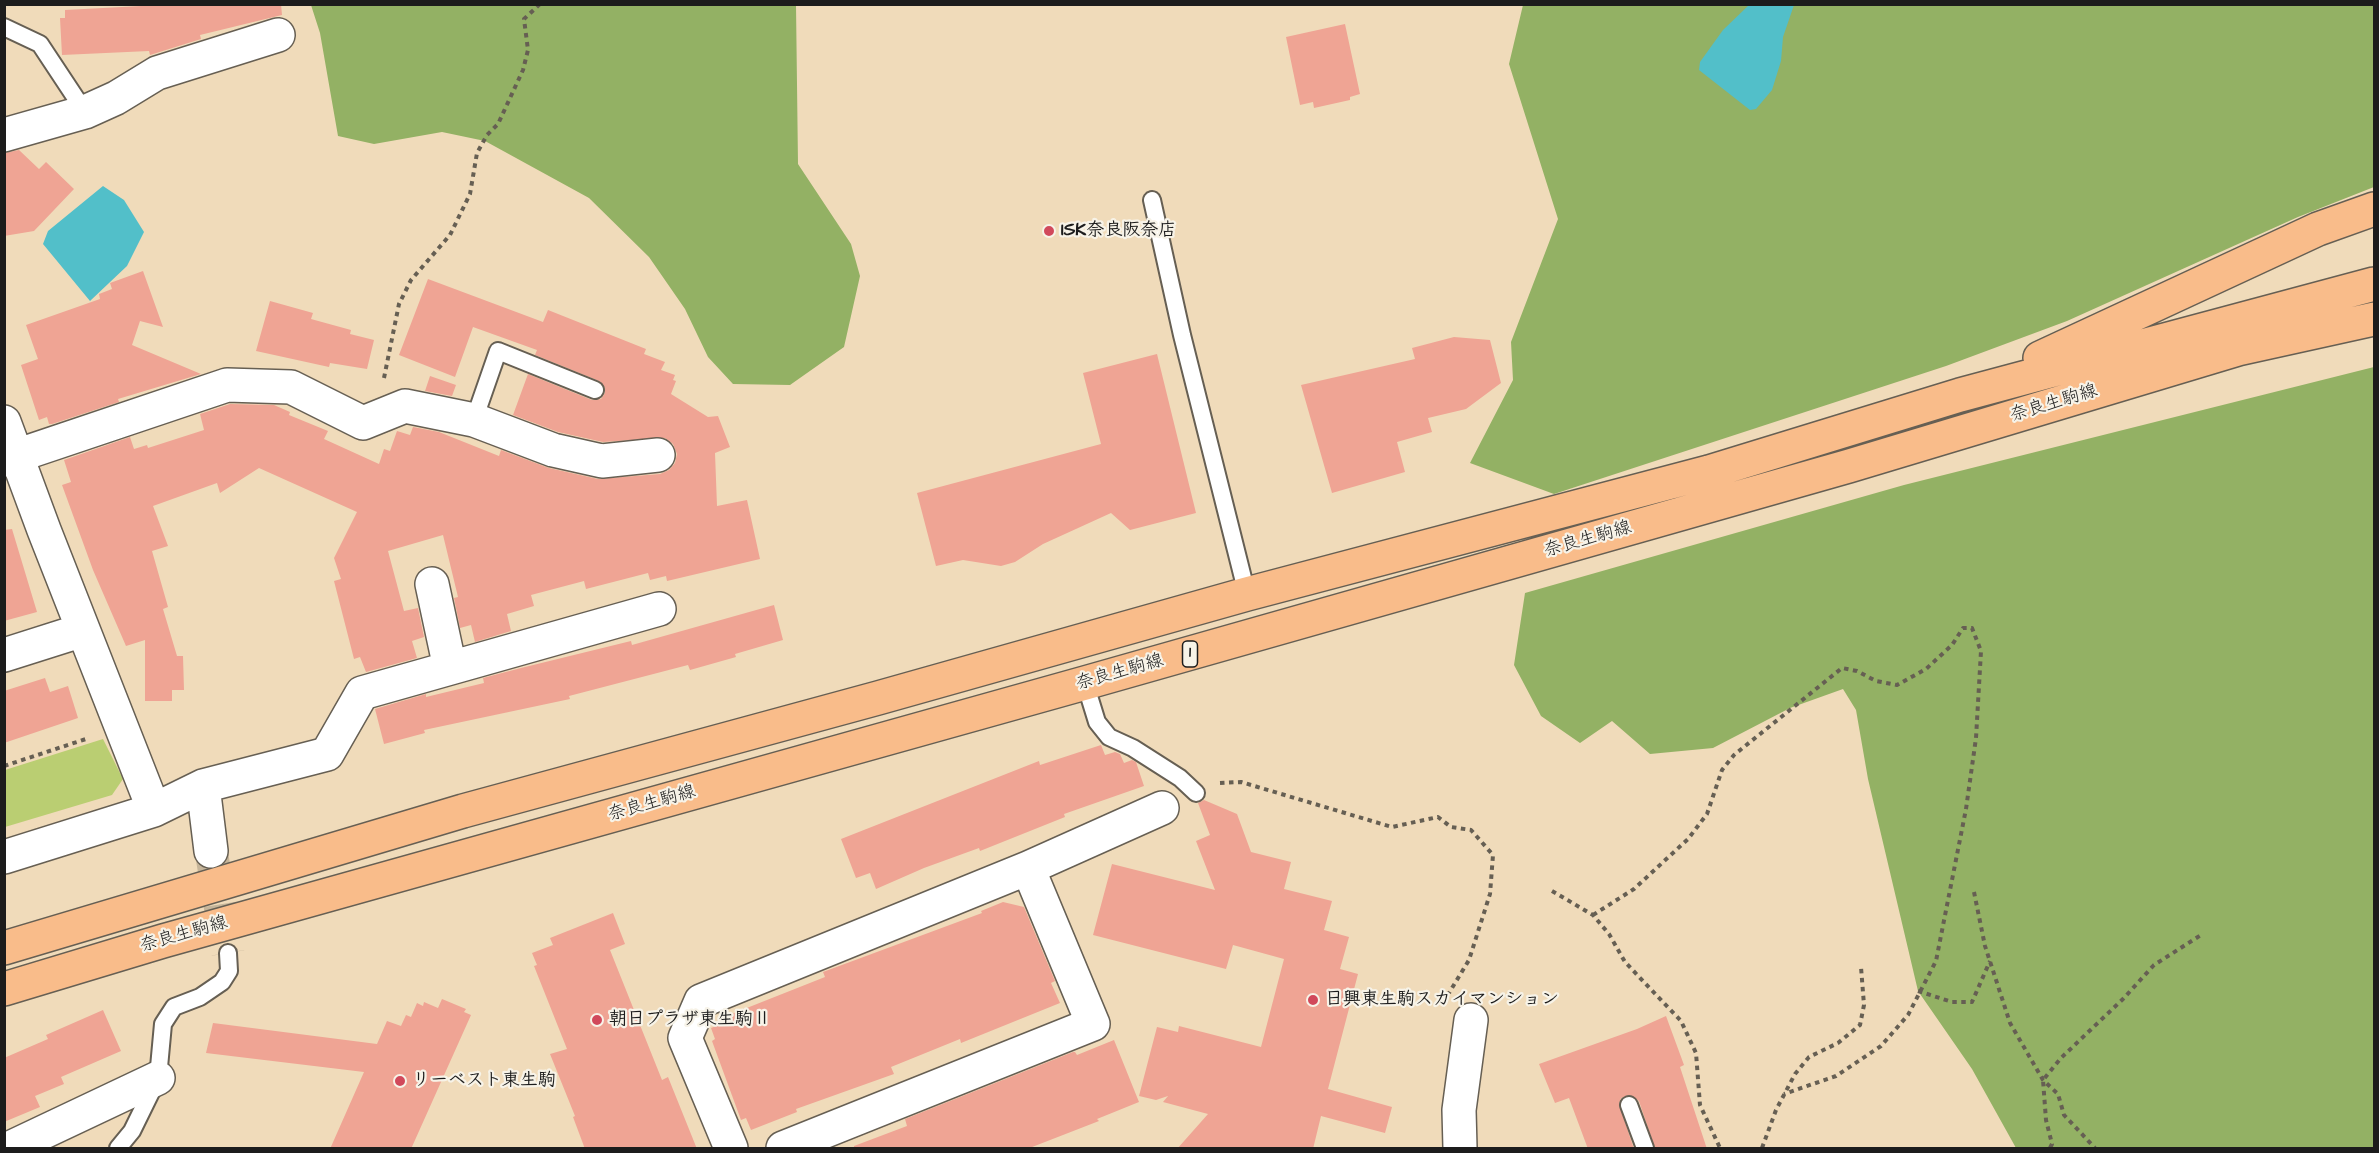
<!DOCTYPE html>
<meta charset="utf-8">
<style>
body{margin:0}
#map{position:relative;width:2379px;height:1153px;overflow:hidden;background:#f0dbba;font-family:"Architects Daughter",sans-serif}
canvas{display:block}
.frame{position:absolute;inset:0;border:6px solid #1c1c1c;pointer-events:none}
</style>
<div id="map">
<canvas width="2379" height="1153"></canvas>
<div class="frame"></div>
</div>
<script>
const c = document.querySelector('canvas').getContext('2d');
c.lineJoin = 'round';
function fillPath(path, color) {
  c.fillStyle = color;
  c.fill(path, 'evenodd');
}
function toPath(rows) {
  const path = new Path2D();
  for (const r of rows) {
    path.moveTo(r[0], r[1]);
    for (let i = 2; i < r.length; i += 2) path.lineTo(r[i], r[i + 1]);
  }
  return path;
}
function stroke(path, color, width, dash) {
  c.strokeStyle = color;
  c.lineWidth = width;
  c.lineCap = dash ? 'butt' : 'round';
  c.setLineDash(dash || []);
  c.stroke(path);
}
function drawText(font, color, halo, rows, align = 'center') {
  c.font = font + ' "Architects Daughter","Klee One",sans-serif';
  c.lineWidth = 4.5;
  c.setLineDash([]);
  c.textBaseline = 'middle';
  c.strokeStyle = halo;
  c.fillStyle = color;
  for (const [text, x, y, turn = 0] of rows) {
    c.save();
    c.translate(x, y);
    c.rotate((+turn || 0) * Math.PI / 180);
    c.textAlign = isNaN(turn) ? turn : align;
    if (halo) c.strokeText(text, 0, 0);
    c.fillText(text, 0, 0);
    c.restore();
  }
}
fillPath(toPath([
 [103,739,123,779,112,795,5,827,5,770]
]), '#bace72');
fillPath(toPath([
 [311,5,796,5,798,164,851,244,860,276,844,347,790,385,733,384,708,357,685,309,649,257,589,198,485,141,442,132,374,144,338,136,320,33],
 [1523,5,2374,5,2374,187,2298,217,2067,321,1946,366,1554,494,1470,463,1513,380,1511,342,1558,219,1509,64],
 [2374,367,2374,1148,2016,1148,1972,1069,1918,991,1868,779,1856,710,1843,689,1790,708,1713,748,1650,754,1612,721,1580,743,1541,716,1514,665,1525,593,1904,485]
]), '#93b164');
fillPath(toPath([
 [1749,5,1794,5,1783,37,1781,61,1772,90,1756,109,1750,110,1699,70,1700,62,1723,30],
 [103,186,124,200,144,232,127,266,90,301,43,244,48,231]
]), '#52bfc9');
fillPath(toPath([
 [179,4,281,4,282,15,200,35,201,39,150,55,149,51,62,55,60,18,65,18,65,10],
 [1345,24,1360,94,1350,97,1350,100,1314,108,1313,102,1300,105,1286,37],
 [19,150,39,169,46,162,74,189,34,231,4,236,4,153],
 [143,271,163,327,140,321,132,345,201,374,118,399,119,402,52,424,49,424,47,417,39,420,21,365,38,359,26,325,100,299,99,294,112,289,110,283],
 [428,279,543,322,548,310,646,349,644,354,665,362,661,370,675,375,673,380,676,381,671,394,708,417,718,416,730,447,715,453,717,506,747,500,760,559,667,581,666,576,650,580,648,573,586,589,584,581,531,595,534,606,507,614,511,631,475,642,471,625,460,628,454,598,458,597,443,535,388,551,404,611,418,608,424,637,412,641,417,658,366,672,360,657,354,659,334,581,341,579,334,558,357,512,259,468,220,493,217,483,153,506,168,546,152,551,168,607,163,609,177,656,183,656,184,690,172,690,172,701,145,701,145,640,126,646,93,570,62,485,71,482,64,460,130,437,134,449,147,445,148,448,204,430,200,414,230,404,274,405,290,412,289,415,328,431,324,439,379,464,384,449,390,451,397,431,410,435,413,427,439,432,499,456,501,450,549,468,598,479,660,474,669,470,675,463,677,454,673,444,665,438,603,442,558,432,513,415,528,374,592,400,601,399,605,393,605,388,599,381,535,355,537,350,473,327,455,377,399,355],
 [270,301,313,313,311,319,351,330,350,334,374,340,367,369,330,363,329,367,256,351],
 [1454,337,1490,340,1501,383,1466,409,1428,418,1432,432,1397,442,1405,472,1332,493,1301,385,1415,359,1412,348],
 [1157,354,1196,513,1130,530,1111,513,1043,544,1015,562,1001,566,963,560,936,566,917,493,1101,444,1083,373],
 [430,376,456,385,452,396,425,391],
 [12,529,37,612,4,621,4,530],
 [774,605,783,640,735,654,736,657,690,670,688,665,569,696,570,699,424,730,425,733,384,744,375,709,426,694,426,697,484,683,483,678,521,668,631,641,632,645],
 [45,678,50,692,68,686,78,718,4,743,4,691],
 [1101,745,1105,755,1115,752,1120,754,1124,763,1132,760,1136,762,1144,786,1064,814,1065,817,980,851,979,848,924,868,876,889,870,873,856,878,841,839,1039,761,1040,765],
 [1204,800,1237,814,1251,852,1291,862,1284,889,1332,901,1324,930,1349,937,1340,969,1358,974,1328,1089,1392,1107,1385,1133,1321,1116,1313,1149,1177,1149,1208,1114,1163,1102,1168,1096,1156,1100,1139,1096,1157,1027,1178,1032,1179,1026,1261,1047,1284,959,1233,945,1226,969,1093,935,1112,864,1215,890,1196,841,1210,835,1198,803],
 [1003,902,1024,907,1055,981,1051,983,1060,1003,961,1043,960,1039,891,1067,894,1074,796,1109,797,1112,751,1130,746,1118,741,1120,712,1041,715,1039,711,1028,721,1024,719,1019,825,977,823,972,982,913,981,911],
 [613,913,625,944,610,950,662,1080,668,1077,697,1149,585,1149,573,1117,575,1116,550,1054,567,1049,534,966,537,965,532,953,553,945,550,938],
 [442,999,466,1009,464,1012,471,1015,411,1149,330,1149,364,1072,206,1053,213,1023,377,1044,387,1021,401,1026,406,1015,411,1017,417,1003,423,1006,424,1002,438,1008],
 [103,1010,121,1051,61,1077,64,1084,35,1096,40,1107,4,1122,4,1058,48,1039,46,1035],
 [1666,1016,1684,1065,1680,1067,1707,1149,1655,1149,1639,1101,1630,1095,1621,1098,1619,1104,1634,1149,1588,1149,1569,1098,1555,1103,1539,1064,1637,1029],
 [1114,1040,1139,1102,1097,1119,1099,1121,1027,1149,854,1149,854,1146,907,1126,905,1119,1073,1052,1075,1052,1077,1055]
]), '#efa494');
stroke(toPath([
 [212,856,228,953]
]), '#c6b59a', 33, [33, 16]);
const lane = toPath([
 [4,27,40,44,85,112],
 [1152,200,1182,335,1247,594],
 [474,420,498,351,595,390],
 [1085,683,1097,722,1109,737,1133,748,1180,778,1196,793],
 [1629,1105,1645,1148],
 [118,1148,132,1131,158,1078,163,1024,174,1007,200,997,222,982,229,971,228,953]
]);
const street = toPath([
 [4,135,85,112,116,98,157,73,278,35],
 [4,422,44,530,154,810],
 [4,460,227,385,291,387,363,423,405,406,474,420,553,450,602,461,658,455],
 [432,584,450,668],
 [4,655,83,630],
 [203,786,211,851],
 [4,857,154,810,203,786,327,754,362,693,659,609],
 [10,1148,158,1078],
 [731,1148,685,1038,701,1001,1028,868,1162,808],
 [783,1148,1093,1024,1028,868],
 [1460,1148,1459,1110,1471,1020]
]);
const primary = toPath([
 [2040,358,2318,229,2374,209],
 [4,948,463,811,878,698,1247,594,1709,472,1960,395,2374,284],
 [4,989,163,941,1085,683,1849,466,2238,349,2374,319]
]);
stroke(lane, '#665f53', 20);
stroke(street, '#665f53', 36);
stroke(primary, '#665f53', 36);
stroke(toPath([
 [384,378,399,304,411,280,450,235,470,194,477,153,487,135,498,124,523,70,528,50,524,19,540,4],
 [4,766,89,738],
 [1220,783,1241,782,1392,827,1438,817,1451,827,1471,830,1493,855,1490,894,1469,960,1449,993],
 [1552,891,1593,915,1609,934,1625,962,1681,1021,1696,1053,1700,1105,1720,1148],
 [1974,892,1985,946,2010,1023,2043,1080,2058,1094,2064,1115,2095,1148],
 [1593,915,1634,889,1688,839,1707,814,1722,770,1734,755,1842,668,1857,671,1876,681,1897,685,1926,669,1952,645,1963,628,1972,628,1981,651,1976,738,1966,809,1936,961,1908,1015,1881,1046,1836,1076,1784,1094],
 [1918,991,1952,1002,1972,1002,1990,961],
 [1762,1148,1776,1110,1795,1074,1809,1057,1838,1043,1860,1025,1864,1005,1861,967],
 [2050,1148,2052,1144,2046,1120,2043,1080,2061,1058,2123,999,2154,965,2201,935]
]), '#665f53', 4, [4.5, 4.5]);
stroke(lane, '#fff', 16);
stroke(street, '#fff', 33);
stroke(primary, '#f9bc8a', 33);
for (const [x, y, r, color] of [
 [1049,231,6,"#d1495b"],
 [1313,1000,6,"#d1495b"],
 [597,1020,6,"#d1495b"],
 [400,1081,6,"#d1495b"]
]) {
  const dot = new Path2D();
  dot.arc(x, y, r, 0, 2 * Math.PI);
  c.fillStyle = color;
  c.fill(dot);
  stroke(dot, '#f7f3e8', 2);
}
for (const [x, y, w] of [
 [1190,654,15]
]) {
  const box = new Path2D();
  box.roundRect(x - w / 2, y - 13, w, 26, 4.5);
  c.fillStyle = '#f7f3e8';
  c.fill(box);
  stroke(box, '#1c1c1c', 1.5);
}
drawText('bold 16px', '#1c1c1c', null, [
 ["1",1190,654]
]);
drawText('bold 18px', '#1c1c1c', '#f7f3e8', [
 ["ISK奈良阪奈店",1061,231],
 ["日興東生駒スカイマンション",1325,1000],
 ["朝日プラザ東生駒Ⅱ",609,1020],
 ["リーベスト東生駒",412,1081]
], 'left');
drawText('18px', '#1c1c1c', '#f7f3e8', [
 ["奈良生駒線",2054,404,-17],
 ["奈良生駒線",1588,540,-16],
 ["奈良生駒線",1120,673,-16],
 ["奈良生駒線",652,804,-16],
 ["奈良生駒線",184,935,-16]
]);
</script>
